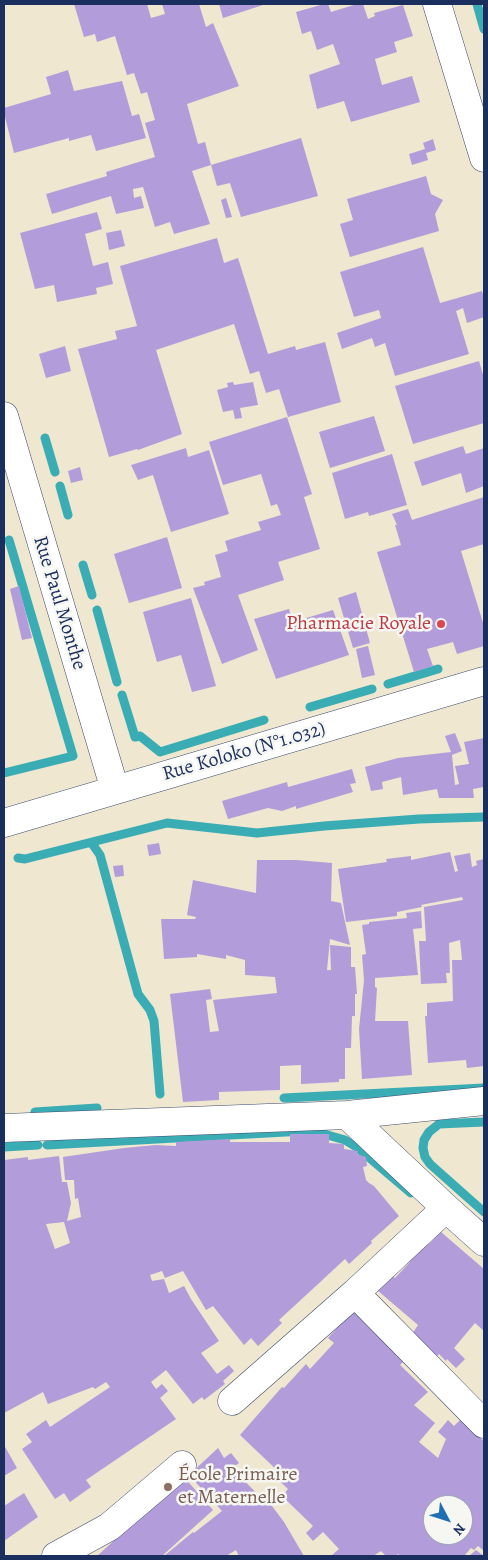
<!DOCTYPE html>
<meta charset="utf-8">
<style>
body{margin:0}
#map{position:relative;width:488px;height:1560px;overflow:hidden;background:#efe7cf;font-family:Alegreya,serif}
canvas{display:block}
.frame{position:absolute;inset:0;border:5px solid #1b2f5e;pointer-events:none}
.north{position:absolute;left:423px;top:1495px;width:50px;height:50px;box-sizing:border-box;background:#f6f6f2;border:1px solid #9ea6b7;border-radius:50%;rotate:130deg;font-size:14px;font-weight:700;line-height:20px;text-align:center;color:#1b2f5e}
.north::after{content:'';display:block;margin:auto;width:18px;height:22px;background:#1f6fb2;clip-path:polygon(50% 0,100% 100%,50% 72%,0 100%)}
</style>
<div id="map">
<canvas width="488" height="1560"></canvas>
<div class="frame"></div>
<div class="north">N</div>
</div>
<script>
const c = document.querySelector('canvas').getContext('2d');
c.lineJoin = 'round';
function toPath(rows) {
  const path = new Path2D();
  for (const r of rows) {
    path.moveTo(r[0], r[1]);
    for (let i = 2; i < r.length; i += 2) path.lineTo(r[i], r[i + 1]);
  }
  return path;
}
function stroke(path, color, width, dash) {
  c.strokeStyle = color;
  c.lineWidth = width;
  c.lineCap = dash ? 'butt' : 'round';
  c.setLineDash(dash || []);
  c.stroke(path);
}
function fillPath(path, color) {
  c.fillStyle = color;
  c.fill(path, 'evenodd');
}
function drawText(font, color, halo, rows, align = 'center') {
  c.font = font + ' Alegreya,serif';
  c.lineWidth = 5;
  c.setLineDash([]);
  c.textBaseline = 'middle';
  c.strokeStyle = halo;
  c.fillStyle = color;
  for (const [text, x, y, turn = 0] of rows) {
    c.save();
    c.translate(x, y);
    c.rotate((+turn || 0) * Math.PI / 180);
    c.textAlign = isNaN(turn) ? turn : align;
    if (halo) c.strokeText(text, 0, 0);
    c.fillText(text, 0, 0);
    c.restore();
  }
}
stroke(toPath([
 [477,4,484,29],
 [45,438,55,472],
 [60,486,68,515],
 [83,565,92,595],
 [97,610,117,682],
 [388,684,438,669],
 [122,695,135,737,140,736,160,752,264,720],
 [310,707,372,689],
 [4,773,73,756,9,540],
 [93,845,100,855,138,994,150,1010,154,1021,160,1094],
 [18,858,25,859,167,823,257,833,324,826,419,819,484,817],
 [284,1098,484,1088],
 [35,1112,97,1108],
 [484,1122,439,1124,429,1132,424,1140,423,1148,425,1157,430,1164,484,1212],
 [47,1145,304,1131,317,1132,345,1140,358,1148,411,1193],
 [4,1147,38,1145]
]), '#3aacb4', 9);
fillPath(toPath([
 [74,4,147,4,151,18,165,14,162,4,199,4,206,27,213,23,239,86,187,104,198,144,205,142,211,165,192,171,210,224,174,234,170,222,155,227,143,187,133,189,134,198,141,196,144,208,116,214,111,196,52,214,46,194,107,176,106,172,155,157,145,123,155,120,147,92,141,94,134,73,127,75,115,36,97,42,95,34,84,37],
 [219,4,266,4,223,18],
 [324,4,328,4,331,12,357,4,363,4,368,19,375,16,374,13,403,5,413,36,394,42,397,52,375,59,382,85,412,76,420,102,351,122,344,101,317,109,309,75,340,64,333,44,317,50,311,31,302,34,296,12],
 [68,70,74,91,122,81,132,116,139,114,146,138,96,151,91,135,69,141,69,138,14,153,4,113,4,108,51,94,46,77],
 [301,138,318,196,241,217,230,183,217,186,211,165],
 [433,139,436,150,426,153,428,160,412,165,409,154,425,149,423,143],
 [426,176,431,194,443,200,435,214,439,231,350,257,340,224,353,220,347,199],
 [226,198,232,217,226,218,221,200],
 [97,212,102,229,85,234,93,266,108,262,113,284,96,288,97,294,57,302,54,285,35,289,20,233],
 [121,230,125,246,109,250,106,233],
 [217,238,224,263,238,258,268,354,295,346,296,350,325,342,341,402,288,417,279,389,266,393,259,371,250,374,234,324,156,350,182,434,138,450,137,449,109,457,78,349,117,339,115,331,137,326,120,266],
 [423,247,440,303,482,291,484,298,484,317,467,323,463,308,456,311,469,354,395,376,385,343,375,347,372,338,342,349,337,333,381,318,379,310,354,317,340,272],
 [65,346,71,371,46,378,39,354],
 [479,361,484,378,484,423,413,444,395,386],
 [233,382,234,385,253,382,258,405,240,408,242,418,235,419,233,410,223,412,217,390,228,387,227,383],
 [374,416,385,451,330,468,319,432],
 [287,417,312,494,304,497,320,549,278,562,284,580,238,595,258,650,222,664,193,588,205,585,204,582,221,577,215,555,228,551,225,541,261,530,258,522,281,515,277,504,271,506,261,474,223,485,209,442],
 [463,446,466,454,484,448,484,486,466,493,461,473,422,486,414,462],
 [186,448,188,457,209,450,229,514,171,532,153,475,138,480,131,465],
 [392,454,407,505,369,516,368,512,345,519,332,473],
 [80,467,83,480,71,483,68,471],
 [484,497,484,544,461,551,484,626,484,646,457,654,453,642,427,649,433,666,414,672,377,552,401,545,395,525,397,525,392,514,408,509,412,520],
 [167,537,182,588,129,603,114,554],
 [19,586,32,638,22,640,10,589],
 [356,592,370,643,353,648,338,598],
 [191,598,216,686,192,692,181,655,157,662,143,612],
 [289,609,293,622,333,610,349,655,276,679,254,619],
 [368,646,375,675,362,678,356,649],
 [455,733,462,751,452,755,455,785,459,784,455,766,469,764,464,742,484,738,484,787,473,789,474,798,439,798,437,789,403,795,401,777,382,782,383,789,371,791,365,767,398,758,451,752,445,736],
 [352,769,356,783,350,784,353,792,296,809,296,806,282,811,268,808,228,819,222,801,287,782,288,787],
 [159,843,161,854,149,856,147,845],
 [450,852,455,872,458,871,454,856,470,853,472,867,477,865,476,861,484,859,484,1066,467,1068,466,1060,428,1063,425,1016,427,1016,427,1003,453,1001,452,960,462,960,460,940,449,943,450,973,446,973,447,983,421,984,419,941,426,941,424,907,463,900,462,897,421,905,422,907,397,912,397,916,346,922,344,909,338,869,387,862,386,859,411,856,411,860],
 [257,860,296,860,332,863,331,901,341,903,350,945,330,939,327,970,331,970,330,945,351,947,351,967,355,967,357,994,355,994,355,1016,352,1016,351,1048,345,1048,345,1079,339,1079,339,1082,301,1084,301,1065,280,1066,280,1090,219,1092,219,1100,183,1102,170,994,210,989,212,999,206,1000,210,1032,219,1031,213,1000,277,993,275,977,245,975,245,960,226,955,226,959,197,954,197,957,164,959,161,919,195,919,196,917,187,915,193,880,256,893],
 [123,865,124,876,115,877,113,866],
 [421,911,422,928,413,929,418,975,375,978,375,987,377,988,375,1021,408,1021,412,1075,362,1079,359,1029,364,980,362,955,366,954,362,925,369,924,369,922,407,918,406,913],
 [290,1134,329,1134,329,1143,344,1144,344,1149,358,1151,357,1154,366,1157,367,1166,363,1167,366,1180,369,1183,374,1186,399,1216,371,1241,372,1243,349,1264,345,1259,317,1285,279,1320,282,1323,258,1346,251,1338,244,1345,213,1306,206,1310,183,1271,165,1278,162,1271,150,1275,152,1281,164,1279,169,1293,184,1286,191,1299,219,1341,201,1353,217,1374,229,1365,234,1371,223,1381,225,1384,204,1400,202,1397,193,1404,166,1370,151,1382,156,1389,162,1384,168,1391,160,1398,176,1419,86,1480,91,1487,70,1502,64,1493,55,1499,22,1449,32,1442,26,1434,46,1420,50,1427,110,1387,106,1382,95,1389,93,1387,48,1404,43,1392,4,1413,4,1160,28,1157,28,1160,59,1156,62,1182,67,1182,71,1203,67,1221,81,1217,78,1198,75,1199,74,1180,65,1180,63,1157,124,1148,156,1145,176,1146,176,1142,230,1139,230,1142,290,1142],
 [64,1222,70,1243,55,1249,46,1224],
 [441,1232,484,1269,484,1331,475,1323,454,1348,465,1359,456,1368,447,1359,446,1361,439,1354,437,1356,412,1334,418,1325,377,1290,389,1273,395,1278,410,1262,405,1254,423,1237,429,1244],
 [356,1307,404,1361,400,1365,428,1392,414,1405,435,1423,419,1442,438,1458,446,1439,438,1432,448,1420,454,1426,463,1417,474,1433,484,1441,484,1551,478,1546,474,1550,471,1548,464,1556,400,1556,398,1554,395,1556,386,1556,381,1551,373,1556,331,1556,339,1549,323,1532,313,1541,306,1533,313,1526,282,1496,288,1489,276,1478,281,1474,240,1435,282,1387,284,1388,306,1364,310,1369,334,1343,328,1338],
 [433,1505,463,1505,463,1535,433,1535],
 [4,1445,17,1468,4,1476],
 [218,1448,224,1458,231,1453,239,1463,232,1468,267,1504,269,1502,284,1522,304,1556,239,1556,236,1550,226,1556,164,1556,193,1532,194,1533,222,1511,189,1475],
 [184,1477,213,1510,162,1556,97,1556],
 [24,1493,38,1517,4,1541,4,1506],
 [476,1550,484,1556,469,1556]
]), '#b29dda');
const minor = toPath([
 [437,4,484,158],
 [4,416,115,790],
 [4,823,484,681],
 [347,1115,446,1208,484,1242],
 [4,1128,347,1115,484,1101],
 [355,1293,484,1424],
 [232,1401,355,1293,446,1208],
 [56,1556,109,1527,182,1465]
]);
stroke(minor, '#3b4b6f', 29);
stroke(minor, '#fff', 28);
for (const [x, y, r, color] of [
 [441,624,5,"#e0444e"],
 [168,1487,5,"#8d6e63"]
]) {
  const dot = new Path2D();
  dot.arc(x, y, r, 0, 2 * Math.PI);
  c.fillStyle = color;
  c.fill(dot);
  stroke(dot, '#f6f6f2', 2);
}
drawText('20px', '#1b2f5e', '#f6f6f2', [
 ["Rue Paul Monthe",59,603,73],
 ["Rue Koloko (N°1.032)",244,752,-16]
]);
drawText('20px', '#be3a42', '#f6f6f2', [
 ["Pharmacie Royale",431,624]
], 'right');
drawText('20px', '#785e54', '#f6f6f2', [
 ["École Primaire",178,1475],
 ["et Maternelle",178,1498]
], 'left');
</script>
